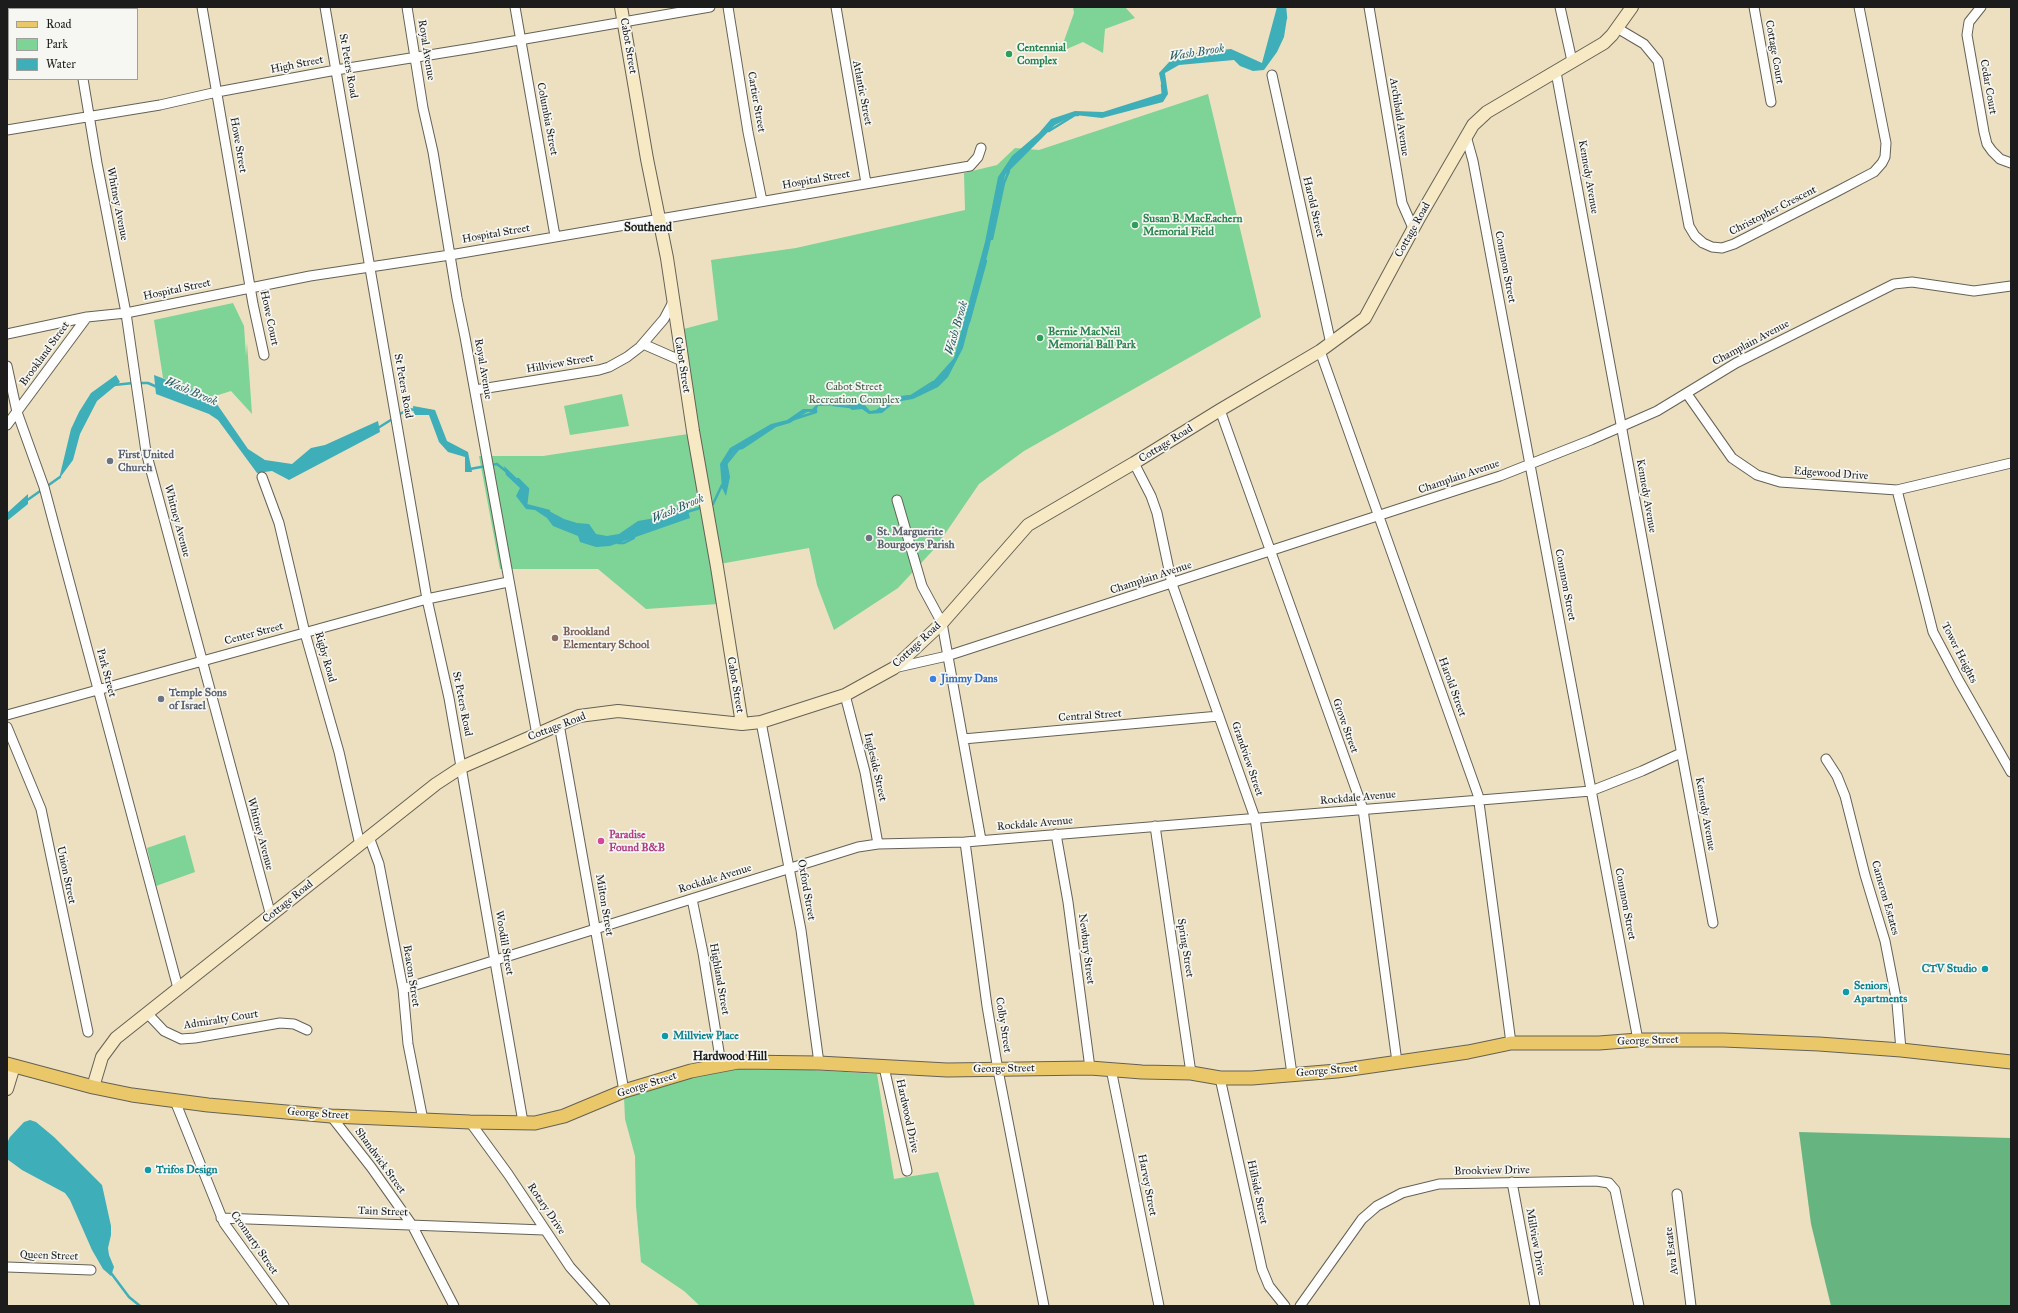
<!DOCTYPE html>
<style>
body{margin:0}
#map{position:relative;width:2018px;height:1313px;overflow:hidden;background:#ece0c1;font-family:"IM FELL Great Primer",serif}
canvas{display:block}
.frame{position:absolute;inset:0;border:8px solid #1c1c1c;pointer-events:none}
.legend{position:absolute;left:8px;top:8px;width:130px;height:72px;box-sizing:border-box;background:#f6f6f2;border:1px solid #9f9f9c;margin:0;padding:5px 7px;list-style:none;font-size:12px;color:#1c1c1c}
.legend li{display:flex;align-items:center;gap:8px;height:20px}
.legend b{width:20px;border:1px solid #9f9f9c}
</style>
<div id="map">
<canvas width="2018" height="1313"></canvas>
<div class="frame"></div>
<ul class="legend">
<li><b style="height:5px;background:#eac769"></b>Road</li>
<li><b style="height:11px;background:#7ed397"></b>Park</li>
<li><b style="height:11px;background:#3eaeb8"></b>Water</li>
</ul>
</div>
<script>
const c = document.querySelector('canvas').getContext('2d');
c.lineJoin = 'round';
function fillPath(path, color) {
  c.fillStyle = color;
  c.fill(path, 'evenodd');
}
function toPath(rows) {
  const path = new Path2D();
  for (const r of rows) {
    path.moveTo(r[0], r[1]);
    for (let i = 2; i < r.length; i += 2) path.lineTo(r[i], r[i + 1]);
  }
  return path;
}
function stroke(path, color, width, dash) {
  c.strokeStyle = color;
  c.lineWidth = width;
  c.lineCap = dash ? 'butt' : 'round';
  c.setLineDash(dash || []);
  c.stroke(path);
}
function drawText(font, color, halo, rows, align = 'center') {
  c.font = font + ' "IM FELL Great Primer",serif';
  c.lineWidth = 3.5;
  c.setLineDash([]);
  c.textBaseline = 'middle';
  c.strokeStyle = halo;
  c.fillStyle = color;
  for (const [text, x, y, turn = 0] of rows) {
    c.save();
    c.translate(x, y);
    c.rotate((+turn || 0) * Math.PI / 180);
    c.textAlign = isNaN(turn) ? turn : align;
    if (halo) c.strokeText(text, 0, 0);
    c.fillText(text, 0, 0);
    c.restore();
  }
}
fillPath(toPath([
 [1073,7,1125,7,1135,18,1105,29,1103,53,1083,42,1060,52,1074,13],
 [1208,94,1261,317,1024,451,979,484,936,547,898,588,834,630,817,585,809,548,714,565,718,604,646,609,598,569,500,569,479,456,543,456,688,434,672,332,718,320,711,260,796,248,965,210,964,173,997,165,1015,148,1039,150],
 [233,303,244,326,246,356,247,343,252,414,231,391,212,397,163,378,154,320],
 [622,394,629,426,570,435,564,406],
 [185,835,195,872,156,886,147,848],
 [723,1069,812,1070,877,1074,894,1179,938,1172,975,1306,700,1306,684,1291,641,1262,636,1206,635,1156,625,1119,624,1097,702,1072]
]), '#7ed397');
fillPath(toPath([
 [1799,1132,2011,1138,2011,1306,1831,1306,1811,1224]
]), '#66b580');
fillPath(toPath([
 [1277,7,1285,7,1287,18,1284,37,1277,52,1264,70,1253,71,1240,66,1234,60,1179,65,1165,73,1168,94,1163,102,1102,118,1075,115,1055,125,1005,175,989,249,963,348,948,377,938,387,913,399,895,402,882,413,869,414,862,409,852,410,846,405,818,406,816,412,807,412,790,423,776,427,743,449,735,451,727,461,730,477,726,496,722,488,720,464,730,448,771,424,787,420,803,409,812,409,818,403,845,400,854,404,863,403,870,411,882,409,893,398,911,396,929,386,954,358,985,242,998,177,1012,156,1039,133,1051,119,1075,111,1103,112,1163,93,1159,73,1171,60,1200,52,1231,49,1262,63],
 [116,375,120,382,97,401,80,434,73,460,59,479,71,429,79,412,91,393],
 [154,375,212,397,248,449,265,460,292,464,311,448,325,445,378,421,380,432,289,480,272,471,257,473,218,420,209,414,156,394],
 [413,406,435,410,447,441,468,452,472,472,465,472,465,457,448,452,439,442,429,415,414,415],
 [504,466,528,489,527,505,549,511,564,519,577,523,589,524,596,534,607,536,619,534,638,521,655,518,672,509,687,506,690,518,610,546,596,547,580,542,578,536,553,526,547,518,535,510,526,509,516,496,520,488,506,475],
 [28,494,28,504,7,521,7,513],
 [30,1120,36,1122,54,1137,102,1185,111,1226,111,1235,108,1248,109,1255,114,1267,111,1276,103,1269,92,1250,70,1200,65,1193,22,1170,7,1159,7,1143,10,1137,24,1122]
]), '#3eaeb8');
stroke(toPath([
 [1285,7,1286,18],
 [1162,85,1163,96],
 [1049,131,1075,115,1078,115],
 [992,239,1004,183,1009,171],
 [969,322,986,261],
 [138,383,148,383,157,387],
 [114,385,133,383],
 [833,405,850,407],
 [877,411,893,398,911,396,933,382],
 [398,415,409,409,415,410],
 [794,419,816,412,816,410],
 [378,428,394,418],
 [726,464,739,448],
 [470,469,497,464,507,472],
 [518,479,528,489,526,505,549,511],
 [26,501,60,477],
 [710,505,713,504,722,485],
 [687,512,703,507],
 [618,543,624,543,634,538],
 [111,1273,129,1297,140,1306]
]), '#3eaeb8', 2.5);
const street = toPath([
 [71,7,71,9],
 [202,7,253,304,264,355],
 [325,7,427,599,449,698,523,1122],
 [407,7,423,108,433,152,457,298,465,337,537,735],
 [515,7,555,236],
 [728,7,748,132,762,201],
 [836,7,866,183],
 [1369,7,1402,203,1413,228],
 [1560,7,1572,61],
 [1754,7,1771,102],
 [1981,7,1969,22,1967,35,1984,132,1987,144,1992,151,2000,159,2011,163],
 [1617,28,1644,44,1658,61,1689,226,1695,236,1703,243,1712,247,1722,248,1734,244,1836,192,1874,172,1882,163,1885,157,1886,143,1859,7],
 [1556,72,1713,923],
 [1272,75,1331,344],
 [83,79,97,163,126,313,146,452,271,916],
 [7,130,160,105,217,92,336,70,473,48,710,7],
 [1466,136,1473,161,1638,1040],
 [7,334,87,317,126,313,310,276,450,255,970,166,978,157,981,148],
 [643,344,682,361],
 [1320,351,1478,795,1511,1043],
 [7,366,17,412,44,487,178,988],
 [475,390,599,370,609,367,627,357,640,347,664,319,673,302],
 [1687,394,1732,458,1757,475,1780,482,1897,490,2011,463],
 [1220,410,1363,809,1397,1062],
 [7,425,87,317],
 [1134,463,1151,496,1157,513,1172,584,1255,818,1292,1074],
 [262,477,279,523,305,633,339,752,360,845],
 [1897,490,1933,632,1959,681,2011,772],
 [897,500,922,586,942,623,981,840],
 [894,668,947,656,1500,476,1591,440,1657,411,1736,363,1894,284,1912,282,1974,291,2011,286],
 [845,695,865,772,878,844],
 [7,715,427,599,508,582],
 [761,722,801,930,819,1063],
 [559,724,624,1091],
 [7,727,41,809,88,1032],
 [963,739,1219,716],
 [1826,759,1837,776,1845,796,1865,875,1885,941,1897,1003,1901,1050],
 [1155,826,1191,1073],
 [1056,834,1068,902,1090,1068],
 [369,837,379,864,403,989,408,1044,423,1120],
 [965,842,987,1006,998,1070,1044,1306],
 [692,899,703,953,721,1064],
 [403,989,858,847,878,844,965,842,1591,791,1642,771,1681,753],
 [147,1013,164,1031,181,1039,195,1038,280,1023,294,1024,307,1030],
 [884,1067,907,1171],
 [1111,1069,1159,1306],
 [1220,1078,1262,1269,1269,1286,1285,1306],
 [175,1101,224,1223,284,1306],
 [331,1116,371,1167,412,1225,454,1306],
 [470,1122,508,1174,570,1267,605,1306],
 [1512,1182,1535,1306],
 [1677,1194,1691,1306],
 [221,1218,544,1230],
 [7,1267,91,1270],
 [1300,1306,1362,1219,1377,1206,1402,1193,1439,1184,1596,1181,1609,1183,1615,1190,1639,1306]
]);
const secondary = toPath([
 [621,7,647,159,667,258,693,431,717,567,742,724],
 [93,1087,102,1057,116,1038,436,784,462,767,579,716,618,711,742,724,761,722,845,695,894,668,942,623,1028,525,1134,463,1220,410,1320,351,1365,318,1419,218,1473,125,1487,112,1604,43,1612,35,1632,7],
 [7,1089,14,1066]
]);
const primary = toPath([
 [7,1064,93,1087,132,1095,208,1105,331,1116,470,1122,535,1123,564,1116,624,1091,691,1071,738,1062,819,1063,947,1070,1090,1068,1142,1072,1191,1073,1220,1078,1252,1078,1337,1071,1468,1052,1511,1043,1599,1043,1638,1040,1723,1040,1819,1044,1901,1050,2011,1062]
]);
stroke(street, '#656156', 11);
stroke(secondary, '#656156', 14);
stroke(primary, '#656156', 15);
stroke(street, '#fff', 9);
stroke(secondary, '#f7e9c3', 12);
stroke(primary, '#eac769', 13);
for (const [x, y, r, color] of [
 [1009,54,4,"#2e9e5b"],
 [1135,225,4,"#2e9e5b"],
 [1040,338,4,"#2e9e5b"],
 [110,461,4,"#6b7280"],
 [869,538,4,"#6b7280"],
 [555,638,4,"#8d6e63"],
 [933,679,4,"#3f7fe0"],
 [161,699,4,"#6b7280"],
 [601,841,4,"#d1479c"],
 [1985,969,4,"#0f9aa8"],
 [1846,992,4,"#0f9aa8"],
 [665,1036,4,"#0f9aa8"],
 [148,1170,4,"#0f9aa8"]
]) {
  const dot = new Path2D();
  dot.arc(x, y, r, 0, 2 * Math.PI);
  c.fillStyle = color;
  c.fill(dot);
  stroke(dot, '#f6f6f2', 1.5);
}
drawText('11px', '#1c1c1c', '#f6f6f2', [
 ["Cabot Street",628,46,80],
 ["Royal Avenue",426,50,81],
 ["Cottage Court",1774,52,80],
 ["High Street",297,65,-11],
 ["St Peters Road",348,66,80],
 ["Cedar Court",1988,87,80],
 ["Atlantic Street",862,93,79],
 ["Cartier Street",756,102,80],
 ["Archibald Avenue",1399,117,81],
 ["Columbia Street",547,119,79],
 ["Howe Street",238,145,80],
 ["Kennedy Avenue",1588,177,80],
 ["Hospital Street",816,180,-10],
 ["Whitney Avenue",117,204,79],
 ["Harold Street",1313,207,77],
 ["Christopher Crescent",1773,211,-27],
 ["Cottage Road",1413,230,-61],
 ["Hospital Street",496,234,-10],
 ["Common Street",1505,267,79],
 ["Hospital Street",177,290,-12],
 ["Howe Court",269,318,78],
 ["Champlain Avenue",1751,343,-28],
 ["Brookland Street",45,354,-54],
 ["Hillview Street",560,364,-10],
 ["Cabot Street",682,365,81],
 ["Royal Avenue",483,369,80],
 ["St Peters Road",403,386,80],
 ["Cottage Road",1166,444,-32],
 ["Edgewood Drive",1831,474,4],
 ["Champlain Avenue",1459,477,-19],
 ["Kennedy Avenue",1646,496,80],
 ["Whitney Avenue",177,521,75],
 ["Champlain Avenue",1151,578,-18],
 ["Common Street",1565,585,79],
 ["Center Street",254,634,-15],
 ["Cottage Road",917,645,-43],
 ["Tower Heights",1959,653,63],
 ["Rigby Road",325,657,74],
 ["Park Street",106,673,75],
 ["Cabot Street",735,685,80],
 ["Harold Street",1452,687,70],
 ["St Peters Road",462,704,79],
 ["Central Street",1090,716,-4],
 ["Grove Street",1345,726,70],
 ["Cottage Road",557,727,-21],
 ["Grandview Street",1247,759,71],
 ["Ingleside Street",875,767,77],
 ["Rockdale Avenue",1358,798,-5],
 ["Kennedy Avenue",1705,814,80],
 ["Rockdale Avenue",1035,824,-5],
 ["Whitney Avenue",260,834,75],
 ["Union Street",66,875,78],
 ["Rockdale Avenue",715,879,-17],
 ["Oxford Street",806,890,80],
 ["Cameron Estates",1885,898,74],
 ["Cottage Road",288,902,-39],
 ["Common Street",1625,904,79],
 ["Milton Street",604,905,80],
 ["Woodill Street",504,943,80],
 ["Spring Street",1185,948,81],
 ["Newbury Street",1086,949,83],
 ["Beacon Street",411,976,81],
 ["Highland Street",719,979,80],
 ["Admiralty Court",221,1020,-9],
 ["Colby Street",1003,1025,81],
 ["George Street",1648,1041,-2],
 ["George Street",1004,1069,-1],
 ["George Street",1327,1071,-5],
 ["George Street",647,1085,-18],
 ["George Street",318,1114,4],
 ["Hardwood Drive",907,1116,78],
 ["Shandwick Street",380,1161,54],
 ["Brookview Drive",1492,1171,-1],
 ["Harvey Street",1147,1185,79],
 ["Hillside Street",1257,1192,78],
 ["Rotary Drive",546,1209,56],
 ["Tain Street",383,1212,2],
 ["Millview Drive",1535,1242,80],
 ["Cromarty Street",254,1243,55],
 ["Ava Estate",1672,1251,-97],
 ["Queen Street",49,1256,2]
]);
drawText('bold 11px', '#27864d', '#f6f6f2', [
 ["Centennial",1017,48],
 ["Complex",1017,61],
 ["Susan B. MacEachern",1143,219],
 ["Memorial Field",1143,232],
 ["Bernie MacNeil",1048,332],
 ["Memorial Ball Park",1048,345]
], 'left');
drawText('11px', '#3e5c47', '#f6f6f2', [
 ["Cabot Street",854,387],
 ["Recreation Complex",854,400]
]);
drawText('bold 11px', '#5b616d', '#f6f6f2', [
 ["First United",118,455],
 ["Church",118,468],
 ["St. Marguerite",877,532],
 ["Bourgoeys Parish",877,545],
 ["Temple Sons",169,693],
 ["of Israel",169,706]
], 'left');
drawText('bold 11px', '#785e54', '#f6f6f2', [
 ["Brookland",563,632],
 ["Elementary School",563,645]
], 'left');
drawText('bold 11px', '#366cbe', '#f6f6f2', [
 ["Jimmy Dans",941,679]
], 'left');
drawText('bold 11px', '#b23c85', '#f6f6f2', [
 ["Paradise",609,835],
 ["Found B&B",609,848]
], 'left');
drawText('bold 11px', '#0d838f', '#f6f6f2', [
 ["CTV Studio",1977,969,"right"],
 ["Seniors",1854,986],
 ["Apartments",1854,999],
 ["Millview Place",673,1036],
 ["Trifos Design",156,1170]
], 'left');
drawText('italic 12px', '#2b5e62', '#f6f6f2', [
 ["Wash Brook",1197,53,-9],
 ["Wash Brook",957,328,-74],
 ["Wash Brook",191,392,23],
 ["Wash Brook",678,509,-23]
]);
drawText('bold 12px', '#1c1c1c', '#f6f6f2', [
 ["Southend",648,228],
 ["Hardwood Hill",730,1057]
]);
</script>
